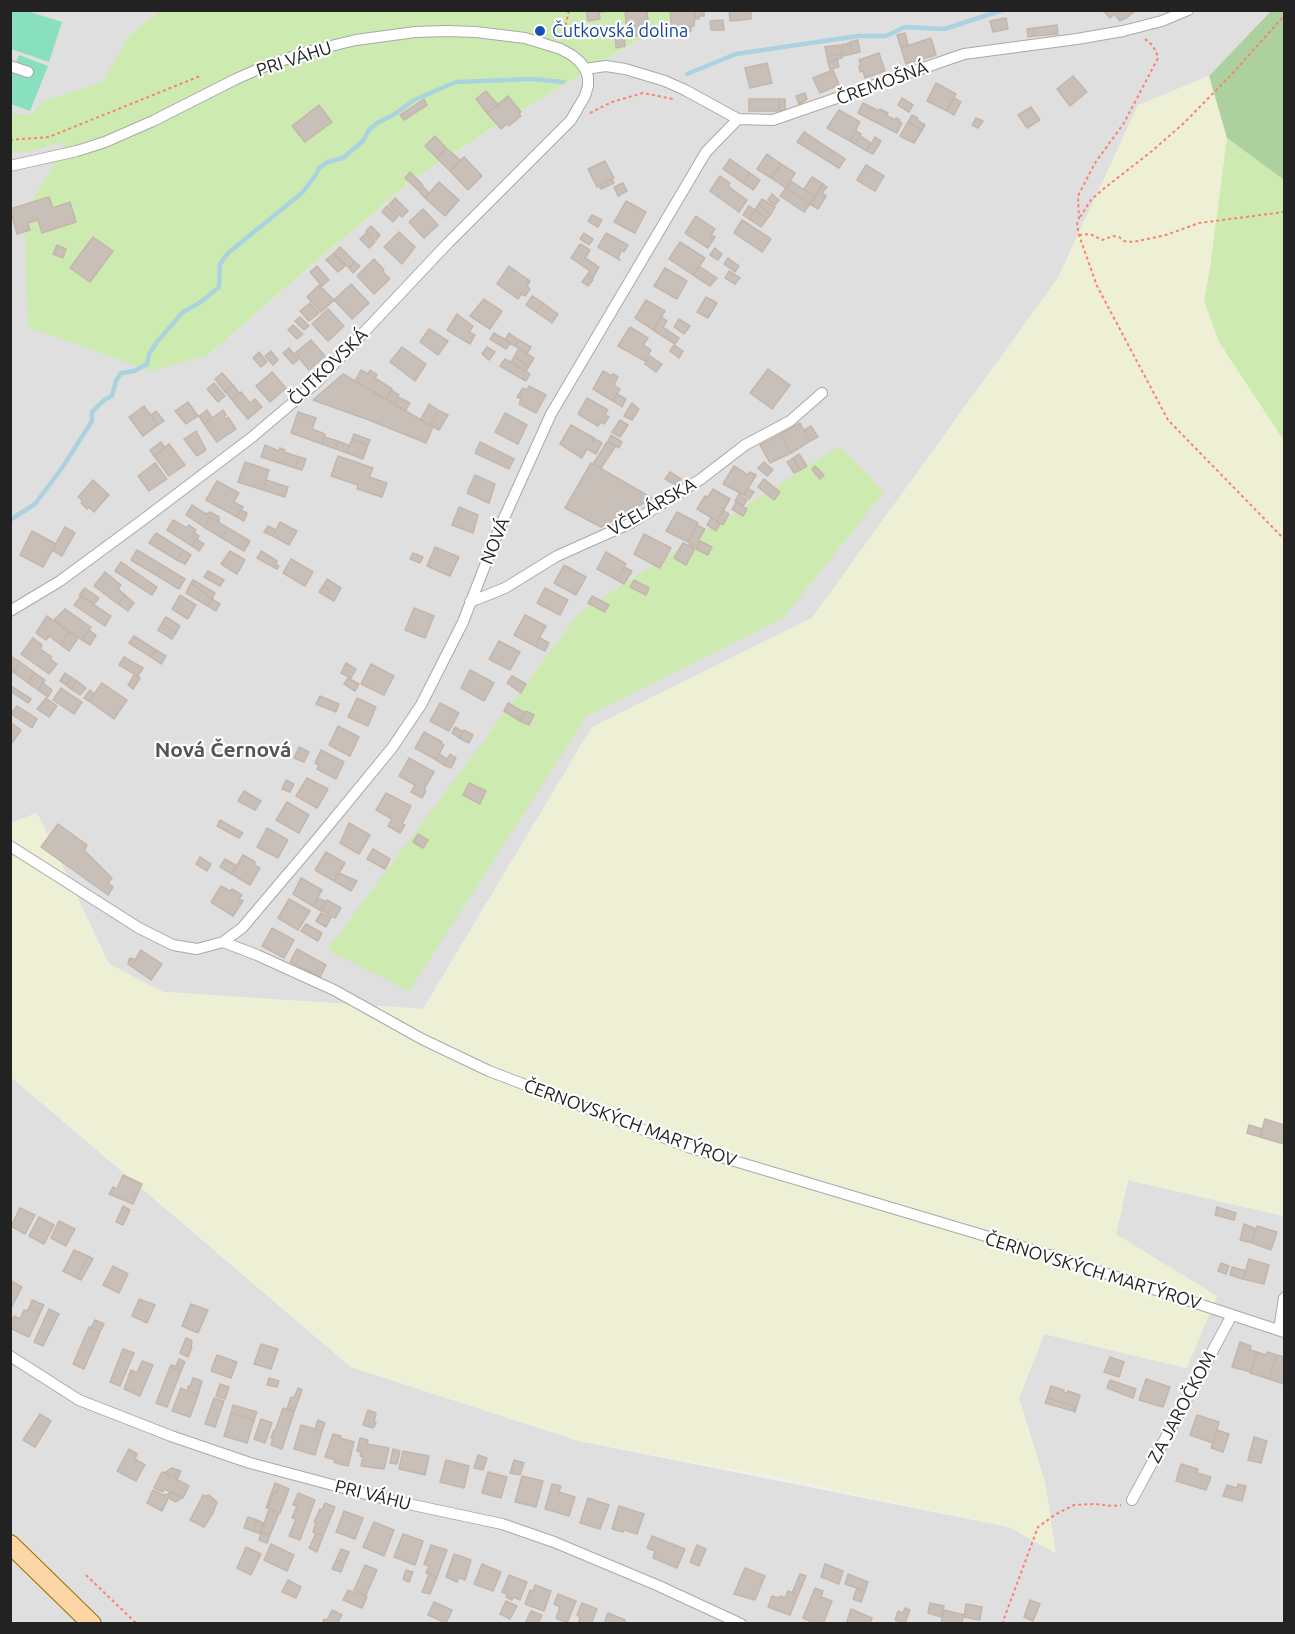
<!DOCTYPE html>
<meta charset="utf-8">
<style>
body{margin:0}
#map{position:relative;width:1295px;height:1634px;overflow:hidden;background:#f2efe9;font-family:Ubuntu,sans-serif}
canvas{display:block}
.frame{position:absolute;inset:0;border:12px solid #222;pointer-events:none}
</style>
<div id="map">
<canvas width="1295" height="1634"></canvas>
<div class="frame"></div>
</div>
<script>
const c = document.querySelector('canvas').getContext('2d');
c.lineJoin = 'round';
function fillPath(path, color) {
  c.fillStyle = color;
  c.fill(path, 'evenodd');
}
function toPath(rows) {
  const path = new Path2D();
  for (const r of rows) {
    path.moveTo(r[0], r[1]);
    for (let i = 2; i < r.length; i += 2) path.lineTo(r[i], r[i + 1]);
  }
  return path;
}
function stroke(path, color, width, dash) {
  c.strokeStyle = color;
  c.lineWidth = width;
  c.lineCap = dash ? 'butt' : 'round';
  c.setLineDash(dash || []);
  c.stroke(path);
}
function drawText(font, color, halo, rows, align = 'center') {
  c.font = font + ' Ubuntu,sans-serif';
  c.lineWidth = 4.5;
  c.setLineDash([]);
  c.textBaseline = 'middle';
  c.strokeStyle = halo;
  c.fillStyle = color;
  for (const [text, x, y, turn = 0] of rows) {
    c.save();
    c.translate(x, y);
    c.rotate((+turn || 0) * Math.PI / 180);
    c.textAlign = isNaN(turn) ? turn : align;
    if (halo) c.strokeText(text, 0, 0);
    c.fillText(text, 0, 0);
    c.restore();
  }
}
fillPath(toPath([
 [11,11,159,11,130,34,207,356,307,269,410,182,489,130,686,11,1272,11,1209,76,1138,106,1058,278,812,618,592,727,423,1009,163,992,109,964,37,813,11,823],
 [10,1076,351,1367,579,1441,1009,1527,1055,1553,1045,1483,1019,1398,1044,1334,1186,1368,1116,1234,1128,1180,1284,1216,1284,1623,11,1623]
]), '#e0dfdf');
fillPath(toPath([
 [1209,76,1227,138,1210,268,1204,301,1219,342,1284,441,1284,1216,1128,1180,1116,1234,1217,1296,1187,1368,1044,1334,1019,1398,1045,1483,1056,1553,1009,1527,776,1477,579,1441,351,1367,11,1076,11,823,37,813,109,964,163,992,424,1009,592,727,812,618,1058,278,1138,105]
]), '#eef0d5');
fillPath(toPath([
 [159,11,686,11,489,130,410,182,307,269,207,356,150,371,28,327,24,215,67,141,28,152,11,152,11,114,31,115,43,101,102,82,130,34],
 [1227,138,1284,180,1284,441,1219,342,1204,301,1210,268],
 [839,446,884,492,783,618,587,716,409,991,327,950,579,613]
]), '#cdebb0');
fillPath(toPath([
 [1272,10,1284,11,1284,180,1227,138,1209,76]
]), '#add19e');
fillPath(toPath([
 [11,10,27,11,62,22,49,62,11,49],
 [19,55,48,66,30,111,11,104,10,77]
]), '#88e0be');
stroke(toPath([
 [687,74,736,54,858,36,886,36,905,27,944,29,1003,10],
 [10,520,35,504,62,468,92,421,92,412,104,400,112,396,116,381,121,373,134,371,147,364,149,354,157,342,183,312,201,302,219,287,220,264,228,253,302,193,315,176,319,168,328,162,343,158,363,141,369,130,377,123,395,114,414,100,456,82,531,79,563,82]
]), '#aad3df', 4.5);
const building = toPath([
 [586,10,612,10,612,11,599,12,600,19,588,21,586,10],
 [625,10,647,10,649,31,643,32,643,35,627,37,625,10],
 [670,10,695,10,694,26,691,26,691,31,672,33,670,10],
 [695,10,704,10,704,16,699,16,699,19,695,19,695,10],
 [729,10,751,10,751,19,730,21,729,10],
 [1103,10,1133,10,1134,12,1125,19,1125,18,1120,21,1114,14,1110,18,1103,10],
 [1006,18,1008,29,993,32,990,21,1006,18],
 [723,20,724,30,711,30,710,21,723,20],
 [1057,25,1058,34,1035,36,1034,28,1057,25],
 [1034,28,1035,36,1028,37,1027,29,1034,28],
 [624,33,625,46,616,48,615,34,624,33],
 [905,33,908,45,901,48,897,35,905,33],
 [931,38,936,55,906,64,901,48,931,38],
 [858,40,860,52,852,54,850,42,858,40],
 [850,43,852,54,843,56,841,45,850,43],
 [839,45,841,54,827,56,825,47,839,45],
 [879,53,885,71,865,78,863,71,860,72,859,66,861,65,859,60,879,53],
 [841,54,842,58,828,62,827,56,841,54],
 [837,59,839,67,830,69,828,62,837,59],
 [767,63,772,83,750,88,745,68,767,63],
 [833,70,839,85,820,93,813,78,833,70],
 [1073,76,1087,92,1070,106,1057,89,1073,76],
 [936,83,956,94,947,111,927,101,936,83],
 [486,91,498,105,487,113,476,99,486,91],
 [805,93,807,99,799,104,796,96,805,93],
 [508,96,521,112,519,114,521,116,509,126,507,124,501,129,487,113,508,96],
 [902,98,913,105,909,112,898,105,902,98],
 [954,98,961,102,954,115,947,111,954,98],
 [424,99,427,105,404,120,400,115,424,99],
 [749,99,779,99,779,111,749,111,749,99],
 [779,99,785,99,785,111,779,111,779,99],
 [863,103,879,111,880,109,888,113,886,115,895,120,896,118,900,120,899,122,902,123,897,133,858,113,863,103],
 [319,105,332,122,305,142,292,126,319,105],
 [1031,107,1040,120,1027,128,1018,115,1031,107],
 [839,110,860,122,850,141,827,128,839,110],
 [912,115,918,118,917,120,925,125,922,130,908,122,912,115],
 [976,118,983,121,978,128,972,125,976,118],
 [908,122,922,130,914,143,900,136,908,122],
 [856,131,861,134,855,144,850,141,856,131],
 [804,132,845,159,839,168,797,142,804,132],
 [435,136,446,148,437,158,425,146,435,136],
 [860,136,871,143,867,151,855,144,860,136],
 [875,137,881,141,873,154,867,151,875,137],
 [446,148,460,160,450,171,437,158,446,148],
 [767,154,781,164,771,178,757,169,767,154],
 [464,157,482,176,468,190,450,171,464,157],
 [730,159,750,173,743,183,723,169,730,159],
 [605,161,614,178,597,187,588,169,605,161],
 [781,164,795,173,786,188,771,178,781,164],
 [866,165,884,176,875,191,857,180,866,165],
 [410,172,423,185,418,190,405,178,410,172],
 [750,173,760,180,753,190,743,183,750,173],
 [720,176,730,183,728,186,747,200,739,212,710,191,720,176],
 [812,177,823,184,815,197,804,189,812,177],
 [612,179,614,183,601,189,599,186,612,179],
 [791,181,815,197,810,204,786,188,791,181],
 [439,182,459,200,445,216,425,198,439,182],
 [623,183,627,191,618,196,614,187,623,183],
 [823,184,827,187,822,193,826,196,818,209,810,204,823,184],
 [422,186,429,193,425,198,418,190,422,186],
 [786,188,810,204,804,212,780,196,786,188],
 [772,194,779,200,775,205,768,200,772,194],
 [49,197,53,208,70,202,76,222,42,233,38,220,28,223,30,230,17,234,10,209,49,197],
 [395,198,408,211,402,217,389,205,395,198],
 [762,199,775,207,771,214,758,205,762,199],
 [626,201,646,212,635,233,614,222,626,201],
 [758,205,771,214,767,219,755,210,758,205],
 [387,206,398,216,393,222,382,212,387,206],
 [749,206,755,210,749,219,743,215,749,206],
 [423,209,438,225,424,238,409,222,423,209],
 [755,210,767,219,761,227,749,219,755,210],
 [592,215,602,220,598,227,588,221,592,215],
 [696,216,715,229,711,235,715,237,708,248,685,233,696,216],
 [742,220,771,239,762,252,734,233,742,220],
 [371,226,380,235,376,240,366,231,371,226],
 [399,232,415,247,402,264,384,247,399,232],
 [366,233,375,242,369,248,360,239,366,233],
 [584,233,593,239,589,245,580,239,584,233],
 [606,233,628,245,624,252,622,250,618,258,620,260,598,247,606,233],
 [93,237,113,251,90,282,70,268,93,237],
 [680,242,705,258,693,275,669,259,680,242],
 [580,244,590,250,585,258,599,267,592,279,587,275,590,271,571,258,580,244],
 [57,245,66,249,63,258,53,254,57,245],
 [340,247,355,262,349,268,334,253,340,247],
 [715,248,722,254,718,260,710,255,715,248],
 [333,254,345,266,338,272,326,260,333,254],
 [728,258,739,266,735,272,724,264,728,258],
 [374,259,384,270,382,271,390,279,374,294,357,276,374,259],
 [355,262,360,266,353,273,349,268,355,262],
 [317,266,329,280,322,286,310,272,317,266],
 [509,266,530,281,527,286,530,289,525,296,521,294,518,299,497,284,509,266],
 [699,266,717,278,710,286,693,275,699,266],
 [665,268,687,281,677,299,654,286,665,268],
 [729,271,740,278,735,284,725,278,729,271],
 [587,275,593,280,588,286,582,282,587,275],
 [351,284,369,303,352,319,334,300,351,284],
 [319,285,334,300,321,312,307,297,319,285],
 [532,296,543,303,536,312,526,305,532,296],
 [706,297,717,303,708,318,697,312,706,297],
 [484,299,502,311,490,329,470,316,484,299],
 [646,300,665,311,653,330,635,318,646,300],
 [310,303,319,313,309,321,300,311,310,303],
 [543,303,558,314,552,323,536,312,543,303],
 [328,309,344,326,328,341,312,324,328,309],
 [457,314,473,326,469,332,475,335,470,344,447,330,457,314],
 [300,317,309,326,304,330,295,321,300,317],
 [661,317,667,321,663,327,679,338,675,344,653,330,661,317],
 [679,319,690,326,684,334,674,327,679,319],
 [293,325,303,334,297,339,288,330,293,325],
 [630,327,648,338,643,345,651,350,645,361,618,346,630,327],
 [429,329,448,341,438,355,420,342,429,329],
 [494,333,511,343,506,349,490,339,494,333],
 [509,333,519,340,515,346,505,340,509,333],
 [311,340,325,356,309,370,295,353,311,340],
 [519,340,531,347,527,353,515,346,519,340],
 [674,345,683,351,679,358,670,351,674,345],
 [402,347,426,364,415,381,390,362,402,347],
 [487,347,495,352,489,360,482,354,487,347],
 [289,348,298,360,293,364,283,353,289,348],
 [519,348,534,358,529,366,514,357,519,348],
 [271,351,278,360,273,365,265,356,271,351],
 [259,352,267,362,261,367,253,358,259,352],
 [650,356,662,364,656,372,645,364,650,356],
 [514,357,529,366,526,371,511,362,514,357],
 [505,359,530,374,526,381,500,366,505,359],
 [768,369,790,385,772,409,750,393,768,369],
 [361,370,368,374,370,370,377,375,375,378,392,389,386,399,355,381,361,370],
 [603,371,612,376,613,374,618,377,614,385,620,389,613,401,593,389,603,371],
 [272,372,286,388,270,402,256,386,272,372],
 [222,373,233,385,225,392,215,379,222,373],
 [343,374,433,427,426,443,369,420,313,400,343,374],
 [214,383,225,396,218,402,207,389,214,383],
 [233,385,240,394,232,400,225,391,233,385],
 [529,386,546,395,536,413,519,404,521,399,517,397,523,388,527,390,529,386],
 [392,390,399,395,394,404,386,399,392,390],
 [241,392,250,403,255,399,262,407,248,419,232,400,241,392],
 [617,394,626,399,622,407,613,401,617,394],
 [398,397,410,403,406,410,394,404,398,397],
 [587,398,608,410,605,414,609,417,604,424,601,422,598,426,578,414,587,398],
 [188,402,198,416,186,424,175,411,188,402],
 [632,403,639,409,632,420,624,416,632,403],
 [429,404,438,410,430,425,421,419,429,404],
 [144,406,158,425,143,436,129,417,144,406],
 [207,410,212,418,204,424,199,416,207,410],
 [223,410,226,415,224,417,225,419,228,417,236,429,217,442,204,424,223,410],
 [438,410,448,415,439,430,430,425,438,410],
 [156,411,164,421,158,425,151,415,156,411],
 [298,412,316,418,312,429,325,434,322,444,291,433,298,412],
 [505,413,527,425,518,444,495,432,505,413],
 [620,420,628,425,620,437,612,432,620,420],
 [800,423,810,441,791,453,781,434,800,423],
 [571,425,594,438,592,441,593,442,595,439,602,443,596,454,587,449,582,458,560,444,571,425],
 [811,426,818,437,810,441,804,430,811,426],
 [196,431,206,450,197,456,184,439,196,431],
 [354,434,370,440,368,445,352,439,354,434],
 [781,434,791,453,770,463,760,445,781,434],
 [611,435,622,442,619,448,608,441,611,435],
 [324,437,338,441,336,449,322,444,324,437],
 [352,439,368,445,363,459,347,453,352,439],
 [338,441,350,446,347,453,336,449,338,441],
 [161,442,165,448,154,456,150,450,161,442],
 [480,442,514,459,509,469,475,453,480,442],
 [607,442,615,447,601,468,593,464,607,442],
 [169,444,185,465,169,476,154,456,169,444],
 [265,445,279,451,280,448,285,450,284,452,299,457,295,468,261,457,265,445],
 [799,454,807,466,800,470,793,458,799,454],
 [338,456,373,468,369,477,387,483,382,497,357,489,358,485,331,476,338,456],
 [299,457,306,459,302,470,295,468,299,457],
 [793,458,800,470,794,473,787,462,793,458],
 [245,462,269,470,263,490,238,482,245,462],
 [764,462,773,470,767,476,758,468,764,462],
 [155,463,167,479,149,491,138,476,155,463],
 [591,463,652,498,601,527,565,508,591,463],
 [734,466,748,475,750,472,756,475,744,495,723,484,734,466],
 [815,466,824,475,820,479,812,470,815,466],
 [670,472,681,479,677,486,665,479,670,472],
 [475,475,495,484,489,503,467,493,475,475],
 [764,479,780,492,774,500,758,487,764,479],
 [93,480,109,495,94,512,89,507,87,509,81,503,83,501,78,497,93,480],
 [266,480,288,487,285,497,263,490,266,480],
 [217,481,239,493,234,502,243,507,237,517,206,500,217,481],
 [748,488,754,492,749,499,744,495,748,488],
 [713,489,730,499,717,521,697,509,705,496,708,497,713,489],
 [739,494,747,500,743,506,735,501,739,494],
 [736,502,747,509,743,516,732,509,736,502],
 [192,505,206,514,210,512,219,517,219,522,210,517,204,527,186,515,192,505],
 [459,507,478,515,473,533,452,525,459,507],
 [241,510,247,513,244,521,237,517,241,510],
 [723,510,729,514,723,525,717,521,723,510],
 [677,512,698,523,688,542,666,531,677,512],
 [210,517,228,528,222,538,204,527,210,517],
 [711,518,720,524,716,531,707,525,711,518],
 [173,520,187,528,189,525,196,530,194,533,199,536,192,546,167,530,173,520],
 [280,522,297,531,289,545,273,536,280,522],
 [697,525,705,529,695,547,689,544,690,541,688,541,697,525],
 [268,526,276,530,273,536,264,532,268,526],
 [65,527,75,533,62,556,52,550,65,527],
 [228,528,250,541,244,551,222,538,228,528],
 [32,531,56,544,43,567,20,555,32,531],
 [156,533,183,550,177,560,149,543,156,533],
 [644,534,671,548,660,568,634,554,644,534],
 [197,539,204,544,199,551,192,546,197,539],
 [700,541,712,547,708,555,696,549,700,541],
 [683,543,695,549,686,565,674,558,683,543],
 [435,547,459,557,450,576,427,566,435,547],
 [137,550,162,565,156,575,131,560,137,550],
 [183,550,191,555,185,564,177,560,183,550],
 [230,551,245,560,237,574,221,564,230,551],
 [261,551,277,561,276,564,279,566,277,569,257,558,261,551],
 [606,552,626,564,617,580,597,569,606,552],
 [413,553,423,557,420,563,410,559,413,553],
 [291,559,313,572,305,586,283,573,291,559],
 [121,562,157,587,152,595,115,571,121,562],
 [162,565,185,579,179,589,156,575,162,565],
 [564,565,586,577,576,595,554,583,564,565],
 [624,567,632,571,624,584,617,580,624,567],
 [208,571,224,580,220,586,204,577,208,571],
 [105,572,121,585,118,589,125,595,118,604,94,586,105,572],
 [327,579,341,588,334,601,327,597,330,590,323,586,327,579],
 [193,580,215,593,212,599,191,583,193,580],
 [634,580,649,588,646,595,630,587,634,580],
 [191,583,212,599,208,606,186,593,191,583],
 [323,586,330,590,327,597,319,592,323,586],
 [85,588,99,598,94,604,79,595,85,588],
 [545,588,568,600,560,615,537,603,545,588],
 [125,595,134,603,128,611,118,604,125,595],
 [180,595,196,605,188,619,172,609,180,595],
 [81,596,111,616,105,626,74,605,81,596],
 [592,596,609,605,605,612,588,603,592,596],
 [212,599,220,604,216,611,208,606,212,599],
 [414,608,434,616,425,638,405,630,414,608],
 [65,609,91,627,82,640,54,620,65,609],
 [525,615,546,626,535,646,514,635,525,615],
 [47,616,69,632,61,645,49,636,46,640,36,633,47,616],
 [166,617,180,626,176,633,162,623,166,617],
 [162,623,176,633,172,639,158,630,162,623],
 [89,630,96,635,90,645,82,640,89,630],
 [69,632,78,638,69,651,61,645,69,632],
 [134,636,156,650,151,657,129,643,134,636],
 [33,638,42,645,40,649,52,657,50,659,57,664,49,674,21,654,33,638],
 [540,638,549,643,545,651,535,646,540,638],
 [499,641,520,652,510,670,489,659,499,641],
 [156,650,166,656,161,664,151,657,156,650],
 [10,656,20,662,13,672,10,670,10,656],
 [124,657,143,668,138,676,119,665,124,657],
 [20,662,35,673,28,683,13,672,20,662],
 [346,663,356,669,351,678,341,673,346,663],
 [371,664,394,676,384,695,361,684,371,664],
 [470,670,494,683,484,701,461,688,470,670],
 [35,673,45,680,38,690,28,683,35,673],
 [65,673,71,677,66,685,60,681,65,673],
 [134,675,140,678,133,689,128,685,134,675],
 [512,676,526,684,521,693,507,683,512,676],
 [71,677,77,681,71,689,66,685,71,677],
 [348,678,359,684,355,691,344,684,348,678],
 [77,681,86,688,80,695,71,689,77,681],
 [43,683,52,690,48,697,38,690,43,683],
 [102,683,127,700,114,719,89,701,102,683],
 [11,686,31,699,28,703,10,691,11,686],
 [61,688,82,702,74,714,53,700,61,688],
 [90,690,94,694,89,701,84,698,90,690],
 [320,696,339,704,336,712,316,704,320,696],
 [46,698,57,706,49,717,37,709,46,698],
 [357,698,376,707,368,726,348,717,357,698],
 [440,703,459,713,449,731,430,721,440,703],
 [508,703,525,713,520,721,504,711,508,703],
 [17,706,37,719,32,728,11,714,17,706],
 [526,711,534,715,529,725,520,721,526,711],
 [10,722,21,730,12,743,10,742,10,722],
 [338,726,359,737,350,756,329,745,338,726],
 [455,727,463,732,459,738,452,733,455,727],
 [464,730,473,735,469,743,459,738,464,730],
 [424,732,442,742,441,743,444,745,437,758,434,757,433,758,415,748,424,732],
 [299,747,309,752,304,762,294,758,299,747],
 [321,750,344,762,336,779,317,769,319,765,315,763,321,750],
 [439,754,447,759,444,765,433,758,434,757,437,758,439,754],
 [450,754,456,758,451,768,444,765,450,754],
 [409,758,434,772,424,789,426,791,422,798,411,792,415,785,399,776,409,758],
 [307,778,328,789,317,808,296,796,307,778],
 [286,780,294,784,290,792,282,789,286,780],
 [469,783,486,791,480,804,463,795,469,783],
 [244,791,261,801,255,810,238,801,244,791],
 [386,793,411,806,402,824,405,825,400,833,388,826,392,819,376,810,386,793],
 [287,802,309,815,299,833,276,820,287,802],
 [220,820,243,833,239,838,217,826,220,820],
 [349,823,370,835,359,854,340,843,349,823],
 [58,824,87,845,84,850,112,878,108,883,113,887,108,895,41,847,58,824],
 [267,828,288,840,278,858,257,847,267,828],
 [418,834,428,840,423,848,413,842,418,834],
 [373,849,390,859,385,869,367,859,373,849],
 [326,852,345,863,334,881,315,870,326,852],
 [243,855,255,862,254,865,260,868,250,885,232,874,243,855],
 [200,857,211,864,207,871,196,864,200,857],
 [225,859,237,866,232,874,220,867,225,859],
 [339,873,357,881,351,891,334,881,339,873],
 [301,878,322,890,313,906,293,894,301,878],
 [221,886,230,891,232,889,242,895,239,899,243,901,233,916,211,902,221,886],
 [318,898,326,902,321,911,313,906,318,898],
 [289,899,310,911,298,930,278,918,289,899],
 [327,900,341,908,335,918,321,910,327,900],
 [321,913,331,918,326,927,316,921,321,913],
 [306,924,322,933,318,941,301,931,306,924],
 [272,928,294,940,284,958,262,946,272,928],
 [297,949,326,965,320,977,290,962,297,949],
 [141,950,162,964,151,980,128,964,129,959,132,958,135,960,141,950],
 [1265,1119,1284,1125,1284,1144,1260,1137,1265,1119],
 [1249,1125,1262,1129,1260,1137,1247,1133,1249,1125],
 [123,1175,142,1184,133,1204,109,1194,113,1187,117,1189,123,1175],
 [123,1206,130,1210,123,1225,116,1222,123,1206],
 [1217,1207,1236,1213,1234,1220,1215,1215,1217,1207],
 [20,1208,35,1215,25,1234,11,1226,20,1208],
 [39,1217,54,1225,44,1244,29,1236,39,1217],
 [59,1221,75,1229,66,1246,51,1238,59,1221],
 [1244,1224,1256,1229,1252,1243,1240,1240,1244,1224],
 [1257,1226,1277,1232,1271,1250,1252,1243,1257,1226],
 [74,1250,88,1256,77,1278,63,1271,74,1250],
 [88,1256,93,1259,81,1280,77,1278,88,1256],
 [1249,1259,1269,1265,1264,1284,1243,1279,1249,1259],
 [1221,1263,1229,1266,1226,1274,1218,1271,1221,1263],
 [113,1266,128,1274,119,1293,103,1285,113,1266],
 [1232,1267,1246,1271,1243,1279,1230,1275,1232,1267],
 [11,1281,22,1287,10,1310,10,1283,11,1281],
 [139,1299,155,1305,147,1323,132,1316,139,1299],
 [32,1300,44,1305,40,1313,29,1308,32,1300],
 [191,1304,208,1310,198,1333,182,1326,191,1304],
 [29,1308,40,1313,29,1337,10,1328,10,1324,14,1316,20,1319,24,1310,27,1311,29,1308],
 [49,1309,59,1314,43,1346,34,1342,49,1309],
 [95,1320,104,1324,100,1332,91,1328,95,1320],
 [89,1327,100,1332,84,1369,73,1364,89,1327],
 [186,1338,192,1341,191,1347,192,1347,188,1357,180,1353,186,1338],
 [1240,1342,1251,1346,1250,1350,1257,1352,1251,1372,1232,1367,1240,1342],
 [261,1344,278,1349,271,1369,254,1364,261,1344],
 [123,1349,134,1353,120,1386,110,1382,123,1349],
 [1257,1352,1266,1355,1267,1352,1277,1355,1269,1379,1250,1373,1257,1352],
 [217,1355,237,1362,231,1378,211,1371,217,1355],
 [1277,1355,1284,1357,1283,1360,1284,1361,1284,1384,1269,1379,1277,1355],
 [1110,1357,1124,1362,1119,1377,1104,1372,1110,1357],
 [179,1359,185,1362,181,1371,170,1367,171,1365,176,1366,179,1359],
 [142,1361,153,1365,140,1396,124,1389,131,1370,137,1373,142,1361],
 [170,1367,181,1371,167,1407,156,1403,170,1367],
 [193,1378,202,1381,198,1395,188,1391,188,1386,190,1387,193,1378],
 [269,1378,279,1381,277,1387,267,1385,269,1378],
 [1146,1379,1170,1387,1163,1407,1139,1400,1146,1379],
 [1110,1380,1136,1389,1133,1398,1107,1388,1110,1380],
 [220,1384,229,1387,225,1399,216,1396,220,1384],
 [1051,1386,1064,1390,1063,1392,1067,1393,1068,1391,1080,1395,1075,1412,1073,1411,1075,1406,1047,1398,1051,1386],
 [181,1388,198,1395,190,1417,172,1411,181,1388],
 [298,1388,302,1390,294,1412,287,1409,291,1397,294,1398,298,1388],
 [214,1398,224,1401,215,1427,205,1424,214,1398],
 [1047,1398,1075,1406,1073,1411,1045,1403,1047,1398],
 [233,1405,257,1412,254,1420,231,1413,233,1405],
 [283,1408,294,1412,282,1449,271,1445,273,1438,271,1438,274,1430,275,1431,283,1408],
 [368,1410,376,1413,374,1421,376,1422,374,1427,373,1428,363,1425,368,1410],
 [231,1413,254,1420,247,1443,224,1436,231,1413],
 [40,1414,51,1421,35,1447,23,1440,40,1414],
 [1197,1415,1219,1422,1213,1443,1190,1435,1197,1415],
 [261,1419,272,1423,265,1443,254,1439,261,1419],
 [318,1420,325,1423,322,1431,315,1429,318,1420],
 [301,1425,322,1431,315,1455,294,1449,301,1425],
 [1217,1430,1229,1434,1223,1452,1211,1448,1217,1430],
 [333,1434,341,1436,340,1438,354,1442,348,1466,339,1464,334,1462,335,1460,325,1457,333,1434],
 [1254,1437,1267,1441,1261,1463,1248,1460,1254,1437],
 [360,1438,368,1440,367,1444,389,1448,384,1469,361,1466,363,1457,360,1456,361,1452,357,1451,360,1438],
 [129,1449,137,1454,135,1459,145,1465,136,1481,117,1471,129,1449],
 [393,1449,400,1451,397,1464,390,1463,393,1449],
 [403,1451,429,1456,425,1475,399,1469,403,1451],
 [478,1455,487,1458,483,1470,474,1468,478,1455],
 [446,1460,469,1466,464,1488,440,1482,446,1460],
 [514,1460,524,1463,520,1475,510,1473,514,1460],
 [1181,1464,1198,1469,1197,1473,1211,1477,1206,1490,1176,1481,1181,1464],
 [172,1468,181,1471,177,1480,175,1475,170,1476,164,1473,172,1468],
 [162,1472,170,1476,175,1475,176,1479,189,1486,183,1498,164,1489,163,1492,154,1488,162,1472],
 [488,1472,507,1477,501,1498,482,1493,488,1472],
 [522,1476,543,1481,536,1507,515,1502,522,1476],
 [275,1483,280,1485,277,1493,274,1492,268,1508,266,1508,275,1483],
 [552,1484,561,1486,559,1492,575,1497,569,1516,545,1509,552,1484],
 [1238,1484,1246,1486,1242,1501,1223,1496,1227,1485,1237,1488,1238,1484],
 [280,1485,289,1489,280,1513,268,1508,274,1492,277,1493,280,1485],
 [153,1490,163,1495,168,1494,170,1492,169,1497,162,1511,147,1503,153,1490],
 [170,1492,182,1498,176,1502,172,1500,169,1497,170,1492],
 [298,1493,315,1500,300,1540,289,1536,296,1519,292,1518,297,1506,293,1505,298,1493],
 [203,1495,206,1496,209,1495,217,1502,213,1513,204,1527,190,1520,203,1495],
 [588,1498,609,1505,600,1529,580,1523,588,1498],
 [325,1503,335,1507,323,1536,313,1532,316,1523,314,1522,320,1509,322,1510,325,1503],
 [619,1506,644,1514,637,1534,624,1530,623,1532,612,1529,619,1506],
 [269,1509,279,1513,270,1535,261,1532,269,1509],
 [344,1511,363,1518,355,1539,336,1532,344,1511],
 [248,1517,257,1520,253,1531,244,1528,248,1517],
 [257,1520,263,1523,260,1534,253,1531,257,1520],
 [374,1522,394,1530,384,1556,363,1547,374,1522],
 [262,1532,270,1535,267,1543,259,1540,262,1532],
 [316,1533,323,1536,317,1552,309,1548,316,1533],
 [403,1534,423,1541,415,1565,394,1557,403,1534],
 [652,1536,685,1549,677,1568,653,1558,655,1551,647,1548,652,1536],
 [271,1544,294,1555,287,1571,264,1560,271,1544],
 [431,1545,447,1550,437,1577,426,1573,429,1566,424,1564,431,1545],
 [697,1545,706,1549,699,1566,690,1562,697,1545],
 [246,1547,261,1554,251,1575,237,1568,246,1547],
 [341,1549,349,1552,344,1564,336,1560,341,1549],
 [454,1554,471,1560,465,1580,459,1578,457,1582,446,1577,454,1554],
 [336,1560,344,1564,341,1572,332,1569,336,1560],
 [482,1564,501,1572,493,1591,474,1584,482,1564],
 [825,1564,843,1571,839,1584,821,1577,825,1564],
 [365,1565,377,1570,366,1595,354,1590,365,1565],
 [745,1568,765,1576,755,1600,734,1594,745,1568],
 [406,1570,413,1572,409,1582,403,1579,406,1570],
 [429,1574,437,1577,430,1594,422,1592,429,1574],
 [800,1574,806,1576,798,1595,792,1593,800,1574],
 [848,1574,868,1582,865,1591,845,1584,848,1574],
 [509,1575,527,1582,520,1600,514,1597,512,1600,506,1597,507,1594,502,1592,509,1575],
 [288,1580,301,1587,296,1598,282,1592,288,1580],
 [535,1585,551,1591,544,1611,525,1604,530,1590,533,1591,535,1585],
 [815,1588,823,1591,821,1597,832,1601,823,1624,812,1624,812,1622,803,1618,815,1588],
 [857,1588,865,1591,861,1602,853,1599,857,1588],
 [348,1590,367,1597,362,1608,343,1600,348,1590],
 [788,1591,798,1595,790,1615,768,1607,772,1596,779,1598,780,1596,785,1598,788,1591],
 [558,1594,576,1601,567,1623,556,1618,560,1607,554,1604,558,1594],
 [1030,1600,1040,1604,1033,1621,1024,1617,1030,1600],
 [506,1601,517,1606,510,1619,500,1614,506,1601],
 [434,1602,452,1610,446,1623,428,1615,434,1602],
 [582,1603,597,1609,591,1624,578,1624,580,1617,577,1615,582,1603],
 [930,1603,944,1606,941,1617,928,1613,930,1603],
 [966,1604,982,1607,980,1620,964,1617,966,1604],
 [905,1608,910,1610,905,1623,895,1620,898,1611,903,1613,905,1608],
 [851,1609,872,1618,870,1624,846,1624,851,1609],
 [332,1610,342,1615,337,1624,322,1624,324,1619,327,1620,332,1610],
 [944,1610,964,1615,961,1624,941,1624,944,1610],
 [531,1611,542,1615,538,1624,525,1624,531,1611],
 [608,1613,625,1620,624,1624,604,1624,608,1613]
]);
fillPath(building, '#c7bfb8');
stroke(building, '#c4b6ab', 1.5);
const minor = toPath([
 [10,66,28,72],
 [585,69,606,66,625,69,665,81,685,90,738,119,773,120,964,54,1077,39,1123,31,1162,21,1188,10],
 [10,166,77,151,105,142,153,121,236,79,263,67,310,51,356,40,415,32,448,31,476,32,525,38,561,49,573,56,580,62,585,69,588,77,588,86,585,96,571,120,448,243,317,382,251,438,144,519,60,581,10,611],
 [470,602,505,588,557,556,631,523,701,479,745,445,790,421,822,393],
 [10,846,139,928,173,945,197,949,223,942,257,955,334,990,422,1039,489,1071,557,1097,691,1148,1056,1257,1284,1332],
 [223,942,242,928,314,843,392,748,421,705,463,622,500,527,551,414,706,152,738,119],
 [1279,1330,1284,1298],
 [10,1356,79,1400,171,1436,250,1463,385,1499,502,1524,554,1542,659,1586,741,1624],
 [1132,1500,1232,1315]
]);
const primary = toPath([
 [10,1544,92,1624]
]);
stroke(minor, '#a9a9a9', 12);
stroke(primary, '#a06b00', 20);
stroke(toPath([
 [563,37,569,10],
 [1145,39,1151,44,1156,51,1158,58,1124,123,1095,163,1078,196,1079,218,1077,224,1079,235,1097,286,1168,420,1284,539],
 [590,113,612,102,643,93,673,99],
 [10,140,49,137,200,76],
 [1080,217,1091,200,1102,190,1152,151,1184,123,1231,75,1284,16],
 [1079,235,1090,234,1102,240,1113,236,1119,237,1124,241,1133,242,1166,235,1199,223,1284,212],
 [86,1575,137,1624],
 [1002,1624,1038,1527,1056,1514,1074,1505,1095,1504,1113,1506,1121,1505]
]), '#fa8072', 2, [3, 3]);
stroke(minor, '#fff', 10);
stroke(primary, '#fcd6a4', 18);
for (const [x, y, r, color] of [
 [540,31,6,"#1a4fb4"]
]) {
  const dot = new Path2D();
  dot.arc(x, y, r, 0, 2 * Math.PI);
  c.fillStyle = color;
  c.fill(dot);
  stroke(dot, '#fff', 2);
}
drawText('18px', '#164399', '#fff', [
 ["Čutkovská dolina",552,31]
], 'left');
drawText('18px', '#222', '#fff', [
 ["PRI VÁHU",294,59,-18],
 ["ČREMOŠNÁ",882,83,-20],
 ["ČUTKOVSKÁ",328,367,-44],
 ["VČELÁRSKA",652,507,-30],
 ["NOVÁ",495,541,-68],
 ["ČERNOVSKÝCH MARTÝROV",630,1123,20],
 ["ČERNOVSKÝCH MARTÝROV",1093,1271,17],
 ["ZA JAROČKOM",1182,1407,-62],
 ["PRI VÁHU",373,1495,14]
]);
drawText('bold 21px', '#555', '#fff', [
 ["Nová Černová",223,750]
]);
</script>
